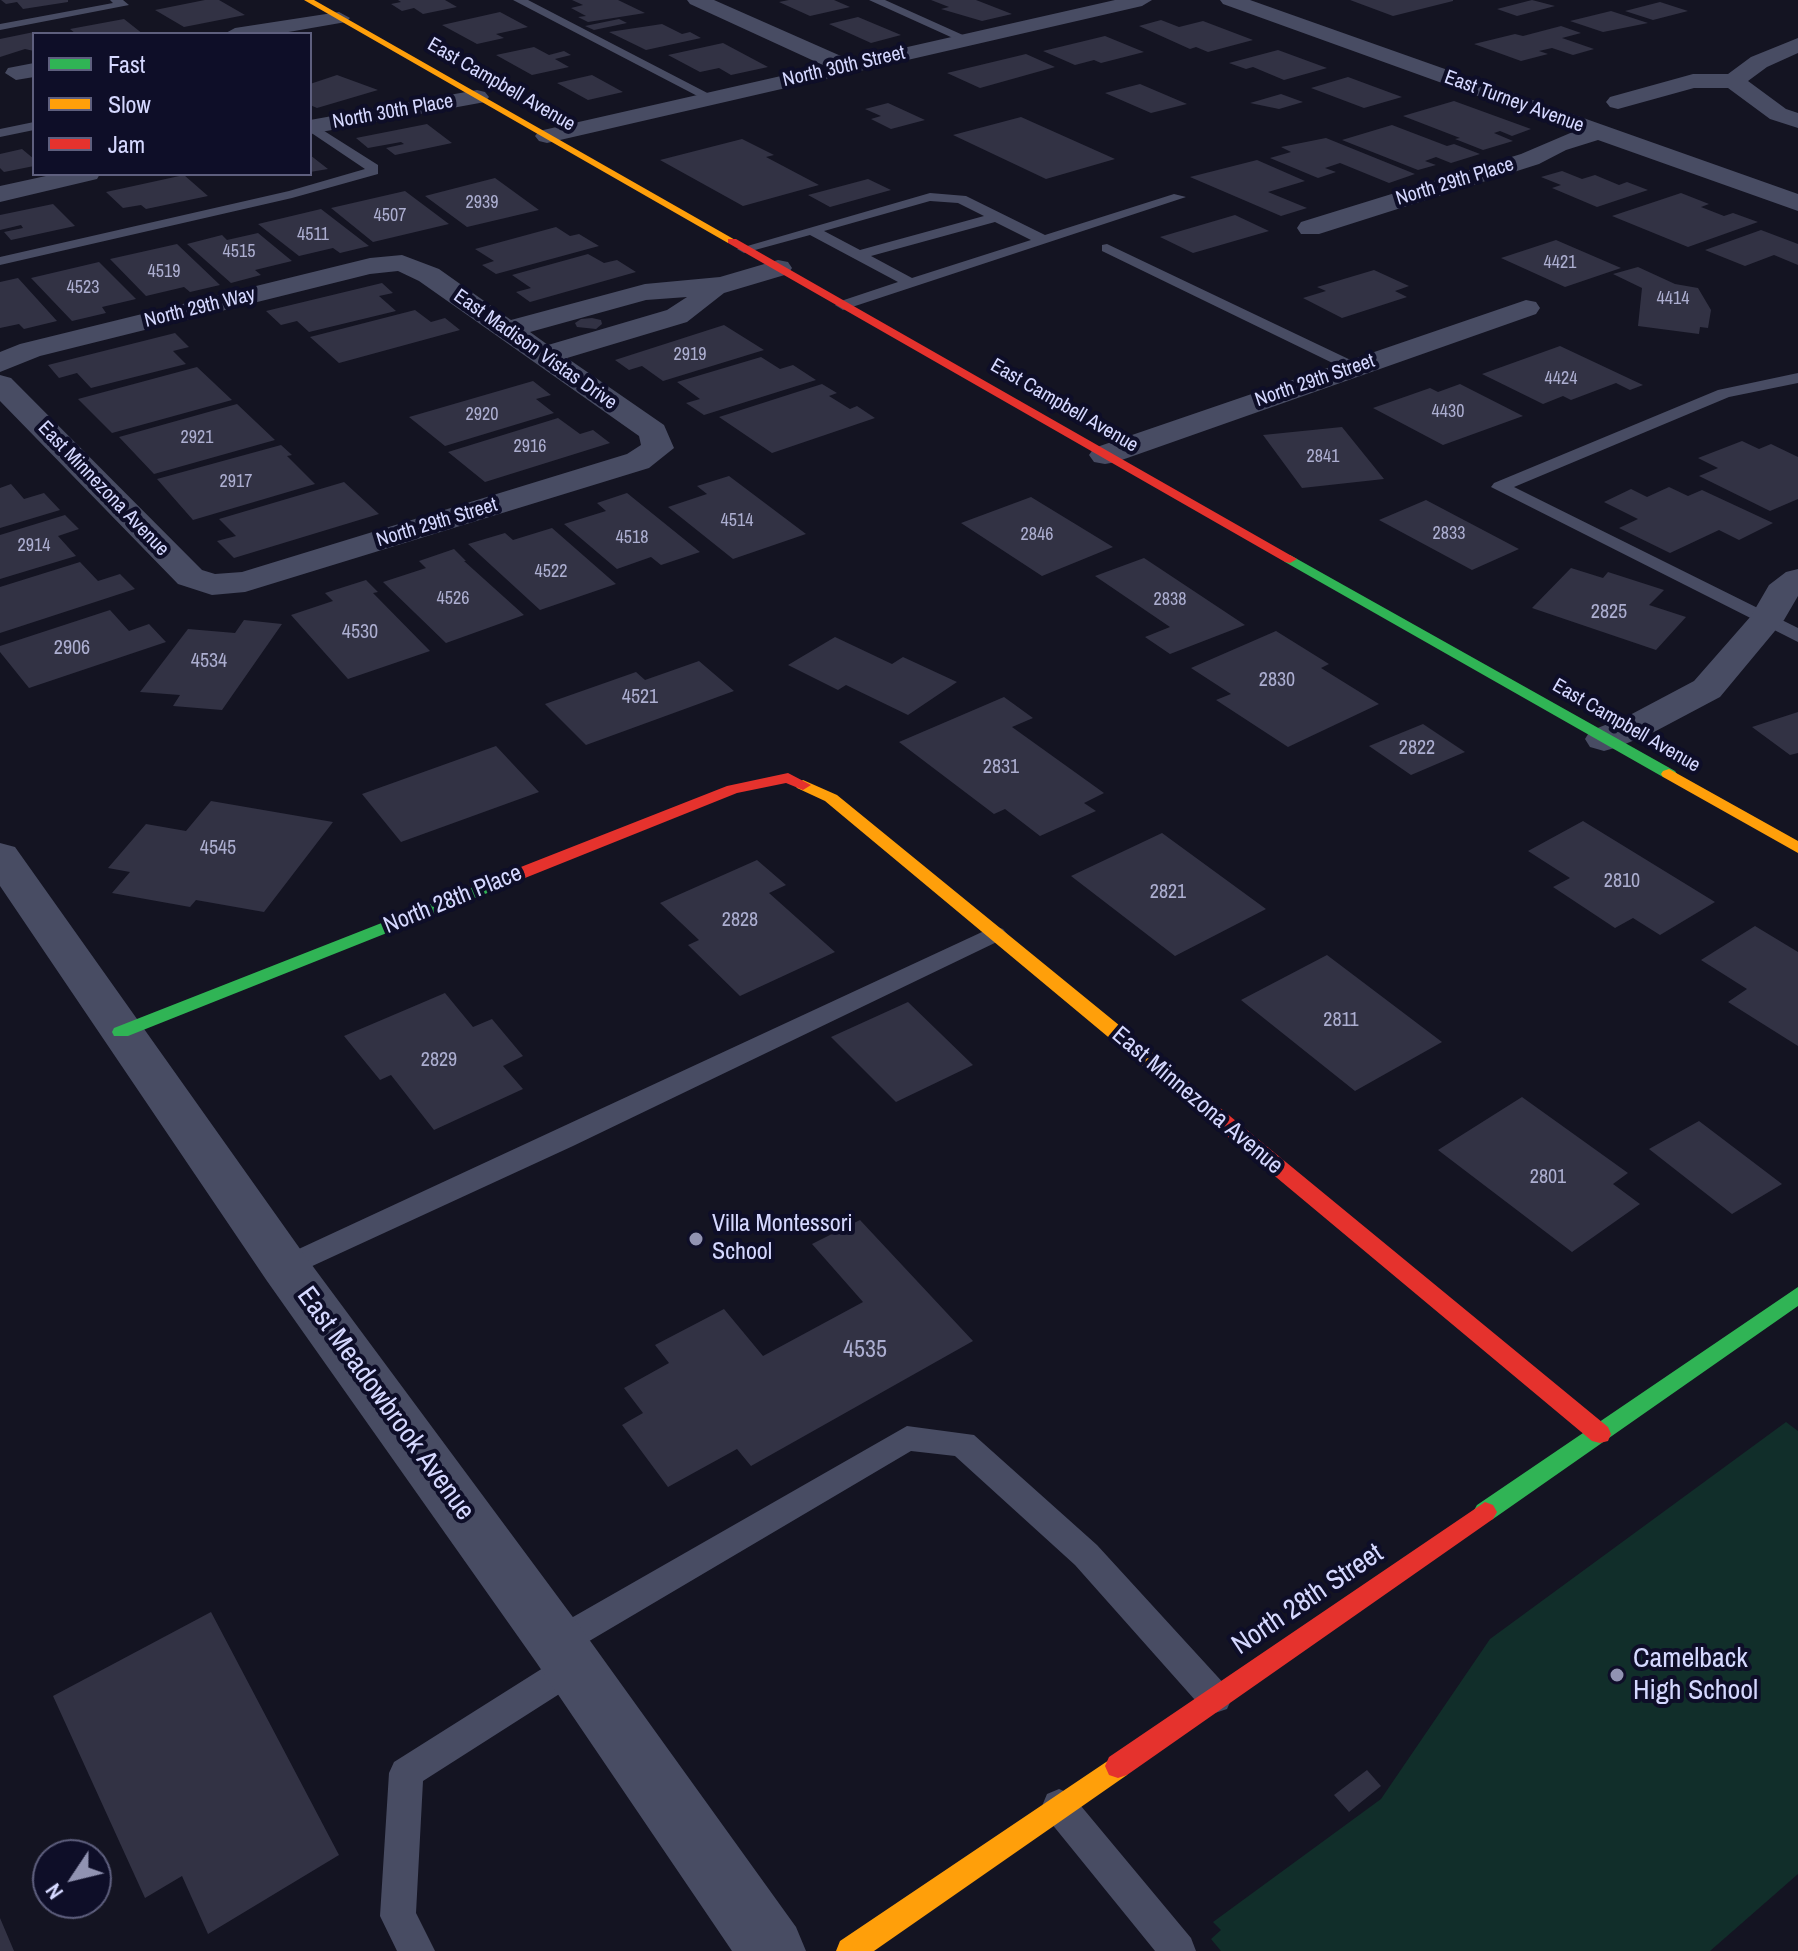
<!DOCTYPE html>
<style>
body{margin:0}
#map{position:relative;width:1798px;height:1951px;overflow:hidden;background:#141422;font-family:"Archivo Narrow",sans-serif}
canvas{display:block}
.legend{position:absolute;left:32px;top:32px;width:280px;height:144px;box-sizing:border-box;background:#0e0e28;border:2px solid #5e5f7e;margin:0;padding:10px 14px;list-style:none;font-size:24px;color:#d5d8ff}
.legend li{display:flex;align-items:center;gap:16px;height:40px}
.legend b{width:40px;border:2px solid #5e5f7e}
.north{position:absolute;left:32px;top:1839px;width:80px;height:80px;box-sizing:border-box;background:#0e0e28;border:2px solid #5e5f7e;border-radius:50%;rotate:235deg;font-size:22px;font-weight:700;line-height:32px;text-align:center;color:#d5d8ff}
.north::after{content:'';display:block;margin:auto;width:28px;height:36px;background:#9193b2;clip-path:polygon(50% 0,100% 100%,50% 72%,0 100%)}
</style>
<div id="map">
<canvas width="1798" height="1951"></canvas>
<ul class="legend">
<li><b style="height:10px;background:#30b455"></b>Fast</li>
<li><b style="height:10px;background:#ff9f0a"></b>Slow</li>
<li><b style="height:10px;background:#e5322d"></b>Jam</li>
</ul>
<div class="north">N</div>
</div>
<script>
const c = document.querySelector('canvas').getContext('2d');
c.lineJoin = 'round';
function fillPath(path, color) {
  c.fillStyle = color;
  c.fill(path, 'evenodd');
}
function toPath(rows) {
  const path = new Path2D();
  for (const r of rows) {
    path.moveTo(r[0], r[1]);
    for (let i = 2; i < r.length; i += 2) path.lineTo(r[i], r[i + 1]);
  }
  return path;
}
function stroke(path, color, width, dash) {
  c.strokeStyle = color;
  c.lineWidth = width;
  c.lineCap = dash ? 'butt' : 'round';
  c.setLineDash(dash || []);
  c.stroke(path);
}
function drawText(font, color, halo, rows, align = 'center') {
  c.font = font + ' "Archivo Narrow",sans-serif';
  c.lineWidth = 8;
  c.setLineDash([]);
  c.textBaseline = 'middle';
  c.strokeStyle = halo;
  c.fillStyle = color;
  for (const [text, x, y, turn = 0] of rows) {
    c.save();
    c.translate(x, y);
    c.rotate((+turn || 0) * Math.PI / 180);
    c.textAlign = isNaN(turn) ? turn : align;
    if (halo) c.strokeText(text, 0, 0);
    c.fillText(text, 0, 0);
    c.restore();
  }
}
fillPath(toPath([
 [1786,1422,1798,1431,1798,1874,1710,1951,1221,1951,1211,1939,1221,1930,1213,1922,1381,1799,1490,1639]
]), '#112e2a');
fillPath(toPath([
 [1,0,68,0,68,2,23,9,17,2,6,4],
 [205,0,219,0,245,15,184,27,155,10],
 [398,0,445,0,457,7,423,14,414,8,402,11,391,4,401,2],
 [572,0,618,0,645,13,588,22,578,17,586,16,571,8,583,5],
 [789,0,834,0,850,7,810,16,779,2],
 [931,0,976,0,1012,14,982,21,941,9,949,7],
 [1350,0,1453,0,1453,1,1393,16],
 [1532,0,1555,6,1517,16,1497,9],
 [1660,2,1688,11,1653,20,1625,11],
 [1611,11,1648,23,1603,32,1570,21],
 [500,12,528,27,496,34,504,38,477,44,442,25],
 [858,17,901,35,871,43,829,24],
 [124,19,143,34,76,34,70,29],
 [619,19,627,23,594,30,585,26],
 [1161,20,1179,27,1203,21,1253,40,1208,52,1196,47,1190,49,1139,26],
 [662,24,682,34,690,32,701,38,646,50,609,32],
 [1561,26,1581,33,1562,38,1594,49,1573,55,1552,48,1539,51,1548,54,1521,61,1474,44,1515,34,1523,36],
 [34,32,34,51,25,49,0,57,0,39],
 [1105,36,1144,52,1101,63,1094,60,1075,65,1043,51],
 [723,43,768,67,731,75,719,68,700,72,668,55],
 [534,47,549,55,564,51,571,55,555,59,569,67,532,75,496,55],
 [1278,50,1327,68,1284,80,1253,67,1246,69,1229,63],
 [1026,54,1055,67,980,88,947,73],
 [337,75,378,90,317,108,310,105,310,84],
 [592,75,623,92,588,100,557,83],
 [1348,77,1402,97,1364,108,1311,88],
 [1140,84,1187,104,1151,113,1105,93],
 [1281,94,1303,102,1279,109,1250,103],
 [1454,101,1531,129,1512,136,1500,131,1494,133,1513,141,1483,150,1455,139,1460,138,1403,116],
 [888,103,925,120,891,129,871,119,881,116,865,109],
 [1021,117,1115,159,1046,179,953,135],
 [427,124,452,143,395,155,386,148,404,144,401,142,368,148,356,138],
 [1392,125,1447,146,1454,144,1480,154,1451,163,1436,157,1425,161,1436,165,1418,170,1342,140],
 [1326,138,1415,174,1389,183,1340,163,1325,168,1336,172,1318,178,1270,158,1291,152,1281,147],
 [742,139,774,155,766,157,819,185,743,206,660,160],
 [22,149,34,159,34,166,4,172,0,168,0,154],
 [310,155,328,169,310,172],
 [1257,160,1305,181,1268,192,1307,208,1281,216,1190,177],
 [1562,171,1582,179,1595,175,1619,185,1627,182,1648,190,1597,207,1552,188,1561,185,1541,177],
 [184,175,208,196,146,209,141,205,123,208,106,192],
 [495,178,539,210,467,227,425,196],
 [868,179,891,190,830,207,808,195],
 [405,191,449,224,373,242,331,208],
 [1681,193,1709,204,1701,207,1724,216,1733,213,1758,222,1688,247,1612,216],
 [53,204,75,226,11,240,4,232,23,228,21,225,0,230,0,215],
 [321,209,369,246,340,253,333,248,299,256,258,224],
 [1235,215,1269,231,1193,253,1160,237],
 [556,227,570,236,579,234,599,246,496,274,482,265,494,261,475,249],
 [1761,230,1798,244,1798,265,1774,255,1745,266,1705,250],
 [258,233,292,261,255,270,261,275,231,283,187,244,222,235,227,240],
 [1556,240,1621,268,1565,287,1501,258],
 [177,244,220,285,190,292,184,287,146,296,110,259],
 [588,254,604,263,617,260,636,272,530,302,516,292,531,288,512,275],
 [99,262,136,299,102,307,106,313,72,321,31,278],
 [1638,267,1675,284,1698,288,1711,310,1708,328,1700,327,1699,334,1638,326,1642,288,1613,274],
 [1374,270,1409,286,1395,291,1407,297,1342,318,1303,298,1326,291,1317,287],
 [18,278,57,321,24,329,19,324,0,328,0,282],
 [382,283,393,293,379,296,396,311,309,332,297,321,281,325,266,311],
 [415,310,431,322,445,318,460,330,339,363,310,337],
 [592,318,601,320,602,324,596,329,577,327,575,323,581,319],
 [724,325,764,350,663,381,642,366,629,370,615,360],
 [175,333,189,347,173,351,186,364,91,388,77,373,59,378,48,365],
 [1560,346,1643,385,1630,390,1616,383,1571,400,1563,396,1543,404,1482,374],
 [761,357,780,369,793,365,816,380,704,415,686,403,700,399,677,382],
 [197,367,232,400,112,433,78,399],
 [533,381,551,395,536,399,554,413,445,446,409,417],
 [822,384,837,393,829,396,850,409,857,406,875,418,772,453,719,417],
 [1460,384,1523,416,1443,445,1373,408,1430,388,1438,392],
 [237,404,275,440,154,474,119,437],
 [558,418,580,434,593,430,610,443,485,482,448,452],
 [1342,427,1384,479,1302,488,1263,435],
 [1742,441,1759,449,1771,444,1798,457,1798,499,1770,511,1699,476,1718,468,1698,458],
 [281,445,292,455,287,456,315,484,193,520,157,479],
 [729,476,806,534,733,559,668,507,707,494,697,486],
 [344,482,379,514,234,558,217,541,236,536,219,519],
 [11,484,24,499,44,493,60,510,0,528,0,488],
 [1669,487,1688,496,1702,490,1773,523,1739,540,1719,530,1670,553,1619,528,1638,519,1604,502,1631,489,1647,497],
 [627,493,700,552,661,565,651,557,617,569,564,524,606,511,597,503],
 [1031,497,1113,547,1042,576,961,523],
 [1426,500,1519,549,1472,570,1379,520],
 [65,515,79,529,58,536,76,556,0,579,0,535],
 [552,528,616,584,540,610,468,544,505,533,513,540],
 [454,549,466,561,464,561,524,615,446,643,383,582,426,568,419,561],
 [1144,558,1245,625,1170,654,1145,637,1170,627,1095,576],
 [80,562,98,581,120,574,135,589,0,633,0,587],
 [1571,568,1603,578,1608,572,1664,590,1649,605,1686,617,1656,650,1532,608],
 [366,580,378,592,373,593,430,651,348,679,291,615,333,601,325,593],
 [110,610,129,631,149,624,166,642,29,688,0,652,0,646],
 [244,620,282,624,222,710,173,706,180,695,140,692,188,629,235,633],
 [1276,631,1329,664,1321,668,1379,704,1288,747,1216,700,1231,694,1191,668],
 [835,637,892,664,903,657,957,682,908,715,846,685,838,690,788,665],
 [699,661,734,691,586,745,545,704,636,672,645,680],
 [1004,697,1033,718,1012,727,1104,793,1084,803,1096,811,1040,836,1005,809,994,814,899,742],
 [1798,712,1798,753,1790,755,1752,727],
 [1423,724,1465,752,1411,775,1369,746],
 [496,746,539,792,401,842,362,794],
 [211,801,333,822,264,912,196,900,190,907,112,893,130,872,108,868,146,824,186,831],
 [1583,821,1715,902,1660,935,1633,918,1615,928,1553,887,1570,878,1528,851],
 [1162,833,1266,909,1175,956,1071,876],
 [757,860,786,885,769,893,835,952,740,996,688,945,699,940,660,903],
 [1755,926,1798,952,1798,1046,1728,1002,1747,989,1701,960],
 [1327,955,1442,1042,1355,1091,1241,1000],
 [445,993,473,1027,492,1019,523,1056,503,1066,523,1089,434,1130,391,1075,380,1080,344,1036],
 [908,1002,973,1065,896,1102,831,1037],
 [1522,1097,1628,1173,1613,1184,1640,1204,1572,1252,1438,1150],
 [1699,1121,1782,1184,1732,1214,1649,1149],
 [860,1220,973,1341,751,1466,737,1449,668,1487,622,1425,643,1413,624,1388,669,1363,655,1345,724,1309,763,1356,863,1302,812,1244],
 [211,1612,339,1855,208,1934,182,1876,145,1898,53,1696],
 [1367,1770,1381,1786,1349,1812,1334,1795],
 [0,1918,14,1951,0,1951]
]), '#323244');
fillPath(toPath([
 [110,0,123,0,129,5,0,30,0,24,113,3,110,0],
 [513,0,528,0,717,98,707,101,513,0],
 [869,0,885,0,974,40,964,43,869,0],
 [34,122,34,130,0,137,0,129,34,122],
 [310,122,378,165,378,174,292,198,0,265,0,257,289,191,365,169,310,132,310,122],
 [930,193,966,196,1045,235,1174,194,1186,197,843,310,835,305,838,302,898,282,810,235,744,253,737,249,930,193],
 [930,201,958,203,984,216,860,250,824,231,930,201],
 [995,222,1031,240,912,278,871,256,995,222],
 [1107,244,1359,364,1361,367,1359,370,1347,370,1102,251,1102,245,1107,244],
 [1798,373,1798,383,1729,397,1514,487,1798,628,1798,642,1491,487,1494,483,1718,390,1798,373],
 [995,926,1003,929,1007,934,1003,939,573,1146,295,1274,285,1278,275,1274,271,1267,275,1260,995,926],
 [907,1426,974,1435,1097,1545,1227,1687,1232,1698,1227,1709,1215,1713,1203,1709,1075,1565,955,1456,911,1451,569,1653,574,1651,586,1655,590,1666,586,1677,423,1781,416,1913,435,1951,397,1951,380,1916,389,1773,394,1762,562,1656,557,1658,545,1653,541,1643,545,1633,907,1426],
 [1059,1789,1071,1794,1191,1938,1196,1951,1155,1951,1047,1818,1042,1806,1047,1794,1059,1789]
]), '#484c63');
fillPath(toPath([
 [687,0,714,0,850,60,1115,0,1152,0,1142,6,547,143,539,141,535,136,539,131,825,66,690,4,687,0],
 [1220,0,1250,0,1798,194,1798,211,1598,140,1566,150,1539,164,1319,234,1301,234,1297,228,1301,222,1521,154,1575,131,1223,4,1220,0],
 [339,12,350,18,346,22,277,34,224,34,235,28,339,12],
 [1798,38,1798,53,1767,67,1748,81,1786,109,1798,113,1798,128,1770,119,1728,88,1694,88,1618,109,1610,107,1606,102,1610,97,1693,74,1728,74,1751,57,1798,38],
 [34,63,34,77,16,80,5,73,8,68,34,63],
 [477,90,485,92,489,97,485,102,310,134,310,120,477,90],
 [55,174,100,174,97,179,0,202,0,186,55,174],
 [402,255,439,269,511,320,645,284,720,277,778,260,788,262,792,268,788,274,724,293,687,322,567,358,664,425,674,448,649,468,245,592,212,595,178,584,0,401,0,375,11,378,202,570,215,574,242,572,627,454,641,445,639,436,419,281,398,271,370,274,40,356,0,372,0,352,20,344,370,258,402,255],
 [687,297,667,310,548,345,530,332,646,300,687,297],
 [1526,300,1536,302,1540,308,1536,314,1116,462,1105,464,1094,462,1089,455,1094,448,1526,300],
 [1798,569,1798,596,1784,620,1720,697,1654,732,1618,747,1604,751,1590,747,1585,739,1590,731,1628,716,1694,681,1751,616,1769,585,1786,572,1798,569],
 [0,843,15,847,303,1253,578,1624,796,1927,806,1951,732,1951,536,1662,267,1281,0,886,0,843]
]), '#484c63');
fillPath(toPath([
 [1290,555,1675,771,1677,774,1675,777,1663,777,1285,562,1283,559,1290,555],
 [509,873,518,878,515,882,128,1036,114,1036,112,1032,114,1028,509,873],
 [1798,1287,1798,1306,1493,1519,1485,1522,1477,1519,1473,1512,1477,1505,1798,1287]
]), '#30b455');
fillPath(toPath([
 [304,0,314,0,737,241,728,243,304,0],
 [1669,769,1798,841,1798,853,1663,777,1661,774,1663,771,1669,769],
 [803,780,837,795,1163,1061,1165,1066,1163,1071,1149,1071,825,801,797,788,795,785,803,780],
 [1118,1754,1127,1757,1131,1766,1127,1775,874,1951,836,1951,840,1941,1118,1754]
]), '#ff9f0a');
fillPath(toPath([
 [728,239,736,239,1297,559,1290,563,1285,562,728,243,728,239],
 [788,773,811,785,803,790,786,783,737,793,515,882,503,882,500,878,503,874,727,786,788,773],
 [1156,1060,1163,1061,1608,1427,1611,1434,1608,1441,1600,1443,1592,1441,1149,1071,1147,1066,1149,1061,1156,1060],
 [1485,1502,1493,1505,1497,1512,1493,1519,1127,1775,1118,1778,1109,1775,1105,1766,1109,1757,1485,1502]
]), '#e5322d');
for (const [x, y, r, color] of [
 [696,1239,8,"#9193b2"],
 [1617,1675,8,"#9193b2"]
]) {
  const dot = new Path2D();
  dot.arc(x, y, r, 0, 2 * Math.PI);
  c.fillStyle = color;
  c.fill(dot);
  stroke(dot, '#0e0e28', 3);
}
drawText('18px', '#acaed0', null, [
 ["2939",482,203],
 ["4507",390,216],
 ["4511",313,235],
 ["4515",239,252],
 ["4421",1560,263],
 ["4519",164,272],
 ["4523",83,288],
 ["4414",1673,299],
 ["2919",690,355],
 ["4424",1561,379],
 ["4430",1448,412],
 ["2920",482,415],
 ["2921",197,438],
 ["2916",530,447],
 ["2841",1323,457],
 ["2917",236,482],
 ["4514",737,521],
 ["2833",1449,534],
 ["2846",1037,535],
 ["4518",632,538],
 ["2914",34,546],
 ["4522",551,572],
 ["4526",453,599],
 ["2838",1170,600]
]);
drawText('20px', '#d5d8ff', '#0e0e28', [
 ["North 30th Street",844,67,-13],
 ["East Campbell Avenue",501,85,30],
 ["East Turney Avenue",1514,102,20],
 ["North 30th Place",393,112,-10],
 ["North 29th Place",1455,182,-17],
 ["North 29th Way",200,308,-14],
 ["East Madison Vistas Drive",535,350,35],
 ["North 29th Street",1315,381,-19],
 ["East Campbell Avenue",1064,406,30],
 ["East Minnezona Avenue",103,489,46],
 ["North 29th Street",437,523,-17],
 ["East Campbell Avenue",1626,726,30]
]);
drawText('20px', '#acaed0', null, [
 ["2825",1609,613],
 ["4530",360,633],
 ["2906",72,649],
 ["4534",209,662],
 ["2830",1277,681],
 ["4521",640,698],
 ["2822",1417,749],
 ["2831",1001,768],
 ["4545",218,849],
 ["2810",1622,882],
 ["2821",1168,893],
 ["2828",740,921],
 ["2811",1341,1021],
 ["2829",439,1061],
 ["2801",1548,1178]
]);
drawText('24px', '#d5d8ff', '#0e0e28', [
 ["North 28th Place",453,900,-22],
 ["East Minnezona Avenue",1197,1101,40]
]);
drawText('24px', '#d5d8ff', '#0e0e28', [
 ["Villa Montessori",712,1225],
 ["School",712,1253]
], 'left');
drawText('24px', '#acaed0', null, [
 ["4535",865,1351]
]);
drawText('28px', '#d5d8ff', '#0e0e28', [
 ["East Meadowbrook Avenue",385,1404,54],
 ["North 28th Street",1308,1600,-34]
]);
drawText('28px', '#d5d8ff', '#0e0e28', [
 ["Camelback",1633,1659],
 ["High School",1633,1691]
], 'left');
</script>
